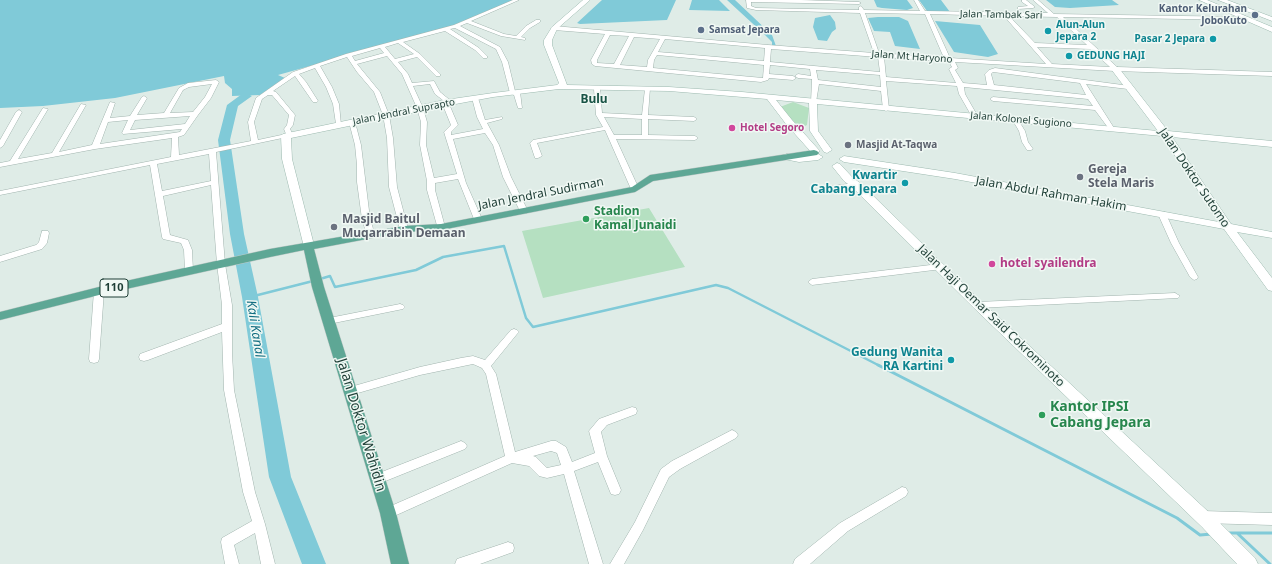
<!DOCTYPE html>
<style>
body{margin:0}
canvas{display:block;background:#dfece7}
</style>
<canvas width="1272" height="564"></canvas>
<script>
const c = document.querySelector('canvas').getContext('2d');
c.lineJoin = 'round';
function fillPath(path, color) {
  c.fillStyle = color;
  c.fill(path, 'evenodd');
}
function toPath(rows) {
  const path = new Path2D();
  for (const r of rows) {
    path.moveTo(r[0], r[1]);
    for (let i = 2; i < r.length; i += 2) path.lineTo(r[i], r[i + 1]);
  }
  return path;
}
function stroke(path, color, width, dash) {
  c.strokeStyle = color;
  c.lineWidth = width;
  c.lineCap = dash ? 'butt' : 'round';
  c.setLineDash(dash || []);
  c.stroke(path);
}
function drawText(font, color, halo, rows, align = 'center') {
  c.font = font + ' "Noto Sans",sans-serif';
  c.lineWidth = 3;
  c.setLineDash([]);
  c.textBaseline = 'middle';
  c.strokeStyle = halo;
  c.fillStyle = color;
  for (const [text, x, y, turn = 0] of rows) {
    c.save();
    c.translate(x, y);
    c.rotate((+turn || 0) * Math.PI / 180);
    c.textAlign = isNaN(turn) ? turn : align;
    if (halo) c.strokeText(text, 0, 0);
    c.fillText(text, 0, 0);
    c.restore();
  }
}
fillPath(toPath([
 [793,102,809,108,807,125,803,127,796,125,780,107],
 [649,208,685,267,543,298,522,231]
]), '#b5e0c1');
fillPath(toPath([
 [0,0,514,0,449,27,278,75,285,78,260,95,232,96,232,89,225,83,224,76,115,98,43,106,0,108],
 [602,0,676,0,667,20,580,24,577,23],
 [692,0,719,0,730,11,689,10],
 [727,0,735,0,751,15,772,35,776,46,772,46,772,42,764,34],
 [874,0,907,0,913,8,907,10,882,8,877,7],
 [919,0,941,0,950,12,927,11],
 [1046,0,1112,0,1119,5,1070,8,1055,7],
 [830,15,835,22,836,29,832,32,827,41,818,40,813,27,815,18],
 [878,17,899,17,908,21,920,49,895,46,890,32,874,31,868,18],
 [935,21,980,25,998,54,988,57,954,52]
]), '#80cad8');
stroke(toPath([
 [320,279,330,276,335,287,416,270,443,257,504,246,526,318,533,327,716,285,728,288,880,366],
 [250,297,313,281]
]), '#80cad8', 2.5);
stroke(toPath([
 [878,365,1177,518,1200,535,1212,534],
 [1227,533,1272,533],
 [1237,533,1270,564]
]), '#80cad8', 3);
fillPath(toPath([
 [246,93,252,96,238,106,230,140,244,234,258,297,291,477,326,564,302,564,269,477,242,297,230,234,218,140,227,105,242,94,246,93]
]), '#80cad8');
const street = toPath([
 [513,0,519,0,471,21,504,34,516,36,526,26,536,20,540,20,540,22,530,28,521,37,525,38,525,40,501,36,467,23,460,26,500,47,508,62,515,91,520,92,522,108,518,108,514,95,510,93,502,62,496,49,455,28,450,29,479,48,487,56,487,58,483,58,475,50,445,31,403,42,420,54,440,74,440,76,436,76,417,57,398,62,408,74,412,83,434,81,440,92,451,101,451,103,449,104,458,125,451,132,451,135,483,129,477,117,472,98,473,97,478,98,485,120,502,117,502,119,487,123,499,145,511,177,528,211,527,213,521,213,503,177,493,145,485,133,453,139,466,183,482,219,478,221,474,219,458,179,435,183,435,190,445,227,444,229,438,229,427,190,427,181,420,145,421,122,417,108,402,74,387,56,357,64,380,92,389,115,393,138,397,187,408,229,407,231,401,231,400,229,389,187,387,138,383,115,374,92,357,72,347,57,320,66,332,87,339,104,341,125,337,125,336,124,333,104,326,87,315,68,299,74,306,82,318,101,317,102,313,102,295,76,273,91,276,92,295,115,293,125,290,129,293,135,292,136,216,152,225,264,232,305,232,353,234,390,255,492,265,524,275,564,261,564,255,533,234,545,239,564,225,564,221,542,222,538,252,521,243,492,224,390,222,332,148,360,144,361,140,360,139,357,140,354,222,324,222,305,217,264,211,185,163,196,170,235,188,240,192,250,193,271,189,274,185,271,184,250,181,243,163,239,162,237,150,165,0,195,0,191,171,157,172,138,95,149,0,167,0,163,10,161,43,108,48,109,18,159,52,153,81,104,86,105,59,152,92,145,110,102,115,103,110,118,130,116,142,97,144,96,147,98,137,115,164,113,179,88,188,83,216,80,219,82,211,98,198,115,184,135,178,137,179,155,251,141,248,122,256,98,293,72,346,54,454,25,513,0],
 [398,43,414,54,395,59,385,47,398,43],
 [380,48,384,53,355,61,352,56,380,48],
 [212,84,205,97,193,112,170,113,183,90,189,87,212,84],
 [430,84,435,94,444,101,442,103,451,125,444,132,457,174,434,178,426,145,427,122,423,108,413,86,430,84],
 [268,95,272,95,289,115,287,125,284,129,286,134,258,140,254,122,262,99,268,95],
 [190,116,185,124,130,130,135,120,190,116],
 [128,120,122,133,123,134,182,129,180,132,100,144,108,122,128,120],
 [209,154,211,181,162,191,157,164,209,154],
 [746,0,801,0,859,2,861,3,859,4,751,2,751,6,756,8,859,10,859,7,861,6,864,10,920,11,914,0,918,0,925,11,1048,13,1033,0,1038,0,1054,14,1246,17,1248,18,1248,20,1063,17,1117,67,1272,72,1272,76,1115,71,955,62,958,68,955,70,963,83,987,85,985,74,989,70,995,68,1130,86,1130,88,1128,89,1086,84,1114,128,1111,130,1109,129,1095,110,993,101,990,99,993,97,1093,106,1088,99,964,87,965,94,977,115,974,117,971,115,959,94,957,86,886,81,889,109,886,111,883,109,881,91,819,84,816,102,811,103,812,79,798,78,795,76,798,74,811,76,810,69,770,65,769,74,793,76,796,78,793,80,769,78,768,80,761,82,595,66,592,64,591,60,605,34,554,30,551,28,554,26,768,45,874,53,860,13,756,10,747,8,746,0],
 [865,13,925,14,944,58,879,53,865,13],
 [930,14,1004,16,1046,64,950,58,930,14],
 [1009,16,1057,17,1087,45,1035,43,1009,16],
 [610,35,629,36,614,64,597,63,597,60,610,35],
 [634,37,660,39,648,60,647,67,620,65,634,37],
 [665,39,765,48,764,61,658,52,665,39],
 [1037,47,1090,49,1110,67,1052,64,1037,47],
 [771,49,878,57,880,72,770,62,771,49],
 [657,55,764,65,763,78,653,68,654,60,657,55],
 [884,57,949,62,952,67,949,69,956,83,886,77,884,57],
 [816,70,880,75,881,87,818,80,816,70],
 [993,72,1080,83,1086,95,994,85,991,74,993,72],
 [1022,0,1026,0,1035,7,1033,8,1018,9,1018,7,1028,6,1022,2,1022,0],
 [597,87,600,89,602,113,642,115,645,89,650,88,648,115,694,117,697,119,694,121,648,119,648,135,695,136,698,138,695,140,616,139,639,189,635,191,631,189,605,130,537,143,542,156,538,158,535,158,530,143,533,140,603,127,596,115,594,89,597,87],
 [604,117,642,119,642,135,614,135,604,117],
 [19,110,22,112,3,146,0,148,0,140,16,112,19,110],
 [1015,117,1017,118,1025,131,1028,142,1033,149,1031,150,1027,150,1022,142,1019,131,1012,119,1015,117],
 [352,120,355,122,361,145,370,219,375,235,371,238,367,235,362,219,357,182,357,165,355,145,349,122,352,120],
 [856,183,860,185,859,187,823,191,819,189,823,187,856,183],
 [1159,212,1165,212,1166,214,1179,243,1198,277,1197,279,1194,280,1190,277,1171,243,1158,214,1159,212],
 [42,231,48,231,49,233,47,243,42,249,0,262,0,256,36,245,39,242,42,231],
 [939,264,942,265,943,267,942,269,812,285,808,282,812,279,939,264],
 [99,288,104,291,99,359,98,362,94,363,90,362,89,359,94,291,99,288],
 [1175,293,1180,296,1178,298,978,308,973,305,978,302,1175,293],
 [400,304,403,305,405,307,403,309,329,324,326,323,324,321,326,319,329,318,400,304],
 [514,329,517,330,519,332,517,334,491,366,496,374,515,452,551,441,556,441,566,447,572,462,595,453,589,431,599,419,632,407,636,408,637,411,636,414,607,425,601,432,607,456,621,490,619,494,615,495,611,494,598,462,574,471,603,564,589,564,564,474,547,478,539,476,529,466,512,463,392,517,388,519,384,517,382,513,384,509,505,456,486,374,482,368,473,364,420,375,351,395,347,394,346,391,347,388,420,367,461,358,473,356,485,360,511,330,514,329],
 [551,451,557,453,561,465,547,468,536,457,533,456,551,451],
 [732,430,736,432,738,435,736,438,680,469,669,477,643,530,624,564,610,564,635,522,661,469,672,461,732,430],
 [461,441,465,443,467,446,465,449,378,484,374,483,372,479,374,475,461,441],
 [902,487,906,488,908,492,906,496,848,531,810,564,793,564,795,559,840,523,902,487],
 [1202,511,1272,513,1272,525,1202,523,1198,521,1196,517,1198,513,1202,511],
 [508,542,513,544,514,548,513,552,480,564,455,564,457,559,508,542]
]);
const secondary = toPath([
 [583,0,590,0,557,29,552,40,552,45,567,85,669,87,742,92,1158,131,1111,69,1115,67,1118,67,1168,131,1272,141,1272,147,1172,137,1231,224,1272,232,1272,238,1237,232,1272,278,1272,291,1268,290,1224,229,955,179,844,162,839,159,844,156,955,173,1219,222,1162,136,817,104,818,131,832,150,827,153,824,152,810,131,809,103,776,100,792,120,818,149,820,151,815,154,812,153,786,124,767,99,669,91,559,89,493,97,445,106,291,138,292,159,314,245,312,247,308,248,304,247,282,159,281,136,283,134,445,100,493,93,557,85,559,83,544,45,544,40,552,27,583,0],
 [1199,0,1207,0,1272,27,1272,32,1199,0],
 [1218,0,1227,0,1272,17,1272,21,1218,0],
 [787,154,799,156,818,154,823,157,818,160,799,162,784,159,782,157,784,155,787,154],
 [837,163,840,164,852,177,860,183,982,302,1214,517,1255,558,1258,564,1237,564,1202,527,974,308,852,187,844,181,832,166,837,163]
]);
const primary = toPath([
 [814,150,817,151,819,153,817,155,653,181,635,192,441,230,404,232,314,249,324,287,396,513,409,564,391,564,380,513,312,287,304,250,270,257,99,295,0,320,0,312,99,287,270,249,404,226,441,224,632,187,650,175,814,150]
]);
stroke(street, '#a1b4ae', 1);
stroke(secondary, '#9cb9af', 1);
stroke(primary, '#c0c9c7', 1);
fillPath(street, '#fff');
fillPath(secondary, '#fff');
fillPath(primary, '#5ea795');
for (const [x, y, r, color] of [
 [1255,15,4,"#5c6f8a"],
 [701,30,4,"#5c6f8a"],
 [1048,31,4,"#0f9aa8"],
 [1213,39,4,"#0f9aa8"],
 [1069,56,4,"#0f9aa8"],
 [732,128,4,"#d1479c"],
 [848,145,4,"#6b7280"],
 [1080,177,4,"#6b7280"],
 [905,183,4,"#0f9aa8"],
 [586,219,4,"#2e9e5b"],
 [334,227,4,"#6b7280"],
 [992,264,4,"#d1479c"],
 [951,360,4,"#0f9aa8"],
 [1042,415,4,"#2e9e5b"]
]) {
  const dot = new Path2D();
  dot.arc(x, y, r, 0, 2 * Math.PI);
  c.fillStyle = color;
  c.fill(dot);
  stroke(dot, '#f0f8f4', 1.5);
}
drawText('bold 10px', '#4e5e75', '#f0f8f4', [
 ["Kantor Kelurahan",1247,9],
 ["JoboKuto",1247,21],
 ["Samsat Jepara",709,30,"left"]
], 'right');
drawText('10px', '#1e3e36', '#f0f8f4', [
 ["Jalan Tambak Sari",1001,15,1],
 ["Jalan Mt Haryono",912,57,4],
 ["Jalan Jendral Suprapto",404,112,-11],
 ["Jalan Kolonel Sugiono",1021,120,5]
]);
drawText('bold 10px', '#0d838f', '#f0f8f4', [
 ["Alun-Alun",1056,25],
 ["Jepara 2",1056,37],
 ["Pasar 2 Jepara",1205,39,"right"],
 ["GEDUNG HAJI",1077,56]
], 'left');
drawText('bold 10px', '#b23c85', '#f0f8f4', [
 ["Hotel Segoro",740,128]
], 'left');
drawText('bold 10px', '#5b616d', '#f0f8f4', [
 ["Masjid At-Taqwa",856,145]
], 'left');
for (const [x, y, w] of [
 [114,288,28]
]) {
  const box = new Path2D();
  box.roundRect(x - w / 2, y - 9, w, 18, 3);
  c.fillStyle = '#f0f8f4';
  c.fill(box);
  stroke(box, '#1e3e36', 1);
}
drawText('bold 11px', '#1e3e36', null, [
 ["110",114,288]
]);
drawText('bold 12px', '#185345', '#f0f8f4', [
 ["Bulu",594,100]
]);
drawText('bold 12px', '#5b616d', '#f0f8f4', [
 ["Gereja",1088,170],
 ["Stela Maris",1088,184],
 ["Masjid Baitul",342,220],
 ["Muqarrabin Demaan",342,234]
], 'left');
drawText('bold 12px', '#0d838f', '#f0f8f4', [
 ["Kwartir",897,176],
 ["Cabang Jepara",897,190],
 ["Gedung Wanita",943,353],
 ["RA Kartini",943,367]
], 'right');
drawText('12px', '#1e3e36', '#f0f8f4', [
 ["Jalan Doktor Sutomo",1194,178,56],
 ["Jalan Jendral Sudirman",541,194,-11],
 ["Jalan Abdul Rahman Hakim",1051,194,10],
 ["Jalan Haji Oemar Said Cokrominoto",991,316,44]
]);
drawText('bold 12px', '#27864d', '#f0f8f4', [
 ["Stadion",594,212],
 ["Kamal Junaidi",594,226]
], 'left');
drawText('bold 12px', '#b23c85', '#f0f8f4', [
 ["hotel syailendra",1000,264]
], 'left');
drawText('italic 13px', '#116d81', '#f0f8f4', [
 ["Kali Kanal",255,329,81]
]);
drawText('bold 14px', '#27864d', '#f0f8f4', [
 ["Kantor IPSI",1050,407],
 ["Cabang Jepara",1050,423]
], 'left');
drawText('14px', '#1e3e36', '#f0f8f4', [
 ["Jalan Doktor Wahidin",361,425,73]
]);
</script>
